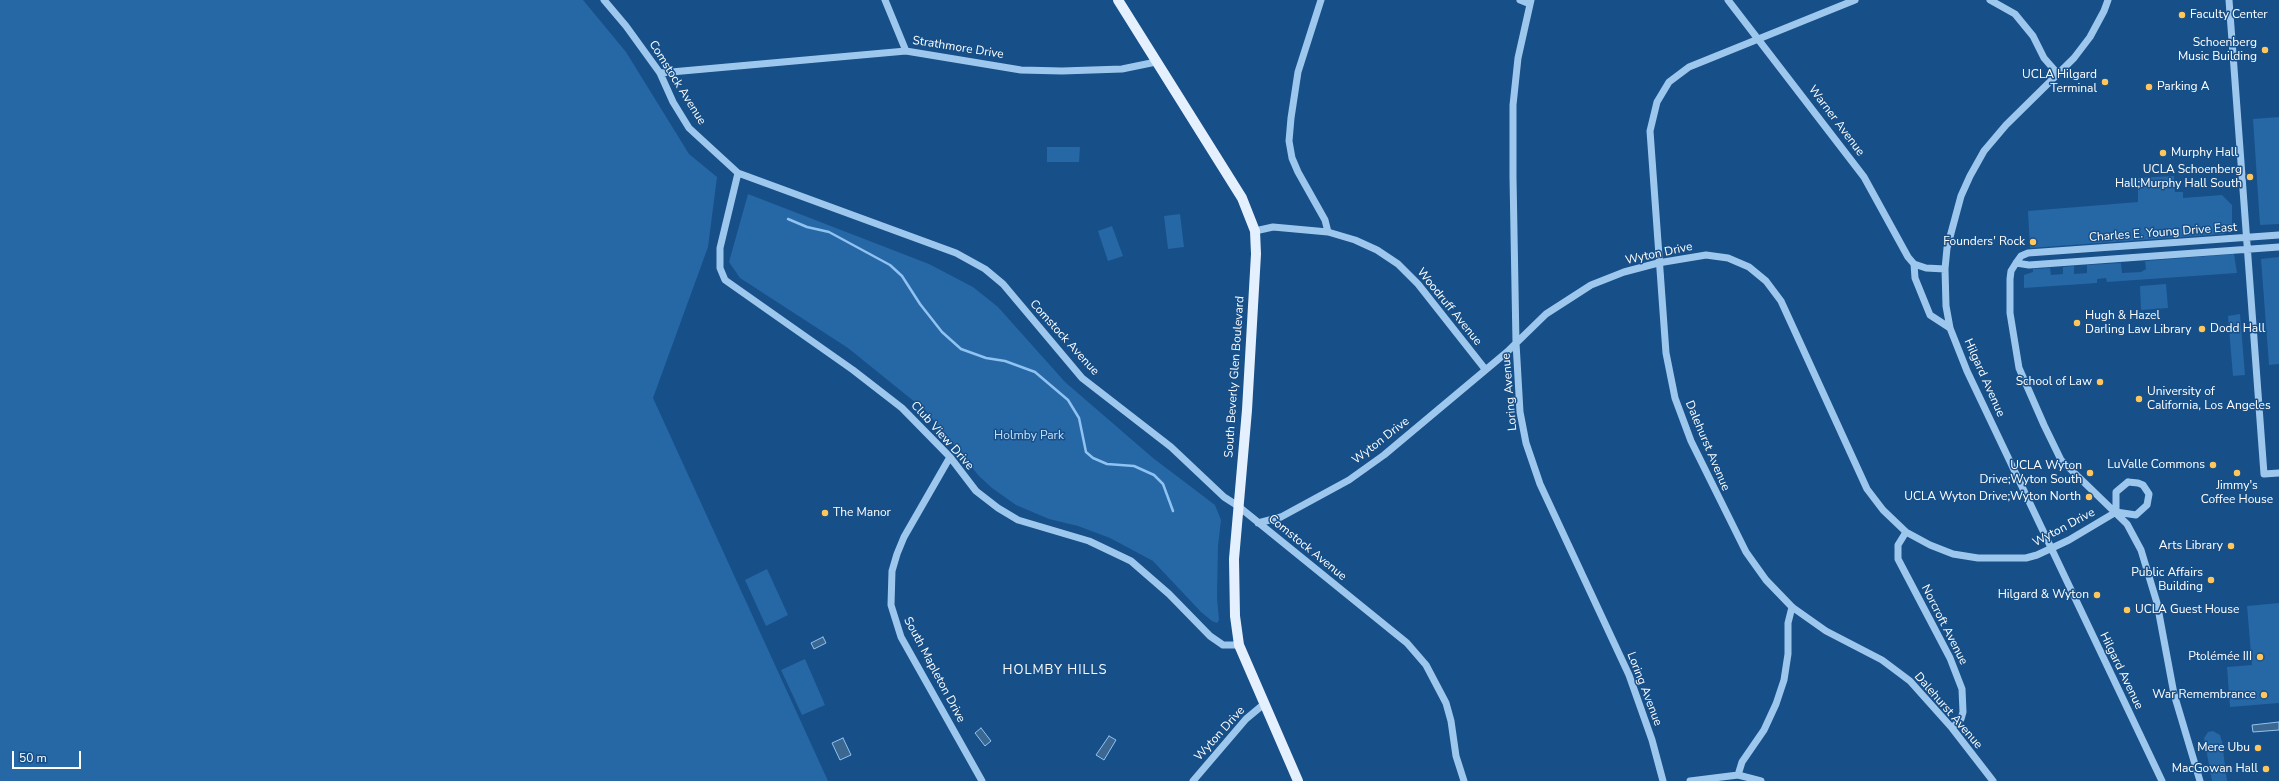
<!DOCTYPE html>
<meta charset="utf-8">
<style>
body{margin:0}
#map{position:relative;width:2279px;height:781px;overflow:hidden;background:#174f88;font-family:"Nunito Sans",sans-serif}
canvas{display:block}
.scale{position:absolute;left:12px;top:751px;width:69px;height:18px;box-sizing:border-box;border:2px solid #fff;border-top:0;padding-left:5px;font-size:12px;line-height:14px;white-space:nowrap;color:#fff;-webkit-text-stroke:3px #174f88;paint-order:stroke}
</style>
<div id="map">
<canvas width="2279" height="781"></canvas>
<div class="scale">50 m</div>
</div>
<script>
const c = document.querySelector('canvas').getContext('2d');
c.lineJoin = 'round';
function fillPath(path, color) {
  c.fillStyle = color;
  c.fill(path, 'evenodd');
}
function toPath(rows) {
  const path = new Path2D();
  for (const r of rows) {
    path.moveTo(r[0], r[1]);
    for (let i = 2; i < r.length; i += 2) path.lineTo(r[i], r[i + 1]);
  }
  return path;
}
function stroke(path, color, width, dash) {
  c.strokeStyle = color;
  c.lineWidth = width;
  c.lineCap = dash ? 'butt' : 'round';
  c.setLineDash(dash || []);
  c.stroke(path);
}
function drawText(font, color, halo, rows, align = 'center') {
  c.font = font + ' "Nunito Sans",sans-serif';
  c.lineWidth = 3;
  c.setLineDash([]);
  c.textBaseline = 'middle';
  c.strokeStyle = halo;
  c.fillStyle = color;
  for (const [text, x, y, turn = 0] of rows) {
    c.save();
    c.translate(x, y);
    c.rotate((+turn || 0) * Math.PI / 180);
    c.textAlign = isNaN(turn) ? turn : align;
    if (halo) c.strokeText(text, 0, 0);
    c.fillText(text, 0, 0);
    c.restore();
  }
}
fillPath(toPath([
 [0,0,583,0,626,52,689,154,717,177,708,247,653,398,828,781,0,781],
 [2279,117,2279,224,2260,225,2253,119],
 [1047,147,1080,147,1079,162,1047,162],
 [2174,176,2175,192,2183,192,2183,198,2222,195,2232,205,2232,228,2224,234,2030,248,2028,211,2138,202,2138,178],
 [748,194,929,264,973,287,998,307,1065,382,1153,458,1215,505,1221,520,1218,546,1217,598,1219,620,1217,623,1212,621,1201,612,1153,561,1110,538,1078,526,1049,519,1016,505,992,488,979,476,926,411,848,348,740,278,729,262],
 [1180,214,1184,247,1168,249,1164,216],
 [1112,226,1123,256,1108,261,1098,231],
 [2234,254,2237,273,2107,282,2106,278,2097,279,2097,283,2024,288,2024,275,2033,272,2033,269,2050,268,2051,275,2063,274,2063,267,2074,266,2074,274,2087,273,2087,265,2121,263,2122,273,2141,272,2146,269,2145,261],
 [2279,257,2279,364,2269,365,2261,259],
 [2166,284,2168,308,2141,310,2140,286],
 [2240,314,2245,375,2233,376,2228,316],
 [767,569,788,615,766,626,745,580],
 [2279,603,2279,703,2230,707,2227,667,2252,665,2247,606],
 [805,659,825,705,802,715,781,670],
 [2213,731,2220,735,2222,742,2227,781,2212,781,2204,738,2208,732]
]), '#2667a6');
const water = toPath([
 [823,637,826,643,814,649,811,643,823,637],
 [2279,722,2279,730,2253,732,2252,725,2279,722],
 [981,728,991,741,985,746,975,733,981,728],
 [1109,736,1116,740,1104,760,1096,755,1109,736],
 [843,738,851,755,840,760,832,743,843,738]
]);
fillPath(water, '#3c6790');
stroke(water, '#90c3f1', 1);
stroke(toPath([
 [788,219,807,227,829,232,890,265,902,276,920,304,942,332,961,349,986,358,1005,361,1035,372,1068,400,1079,418,1086,452,1093,458,1107,464,1134,466,1154,475,1163,484,1173,511]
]), '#90c3f1', 2.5);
stroke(toPath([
 [604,0,626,26,660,73,673,102,689,128,738,173,956,253,985,269,1003,284,1082,378,1171,447,1224,497,1238,506,1407,643,1426,665,1446,703,1451,721,1456,756,1464,781],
 [885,0,906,51],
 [1321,0,1298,72,1291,118,1289,141,1292,158,1298,172,1325,220,1328,232],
 [1520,0,1530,4],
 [1531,0,1518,58,1513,105,1513,177,1516,343,1520,412,1526,443,1540,484,1629,675,1652,740,1663,781],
 [1728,0,1864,177,1908,257,1914,264,1926,268,1945,269],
 [1855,0,1689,67,1669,82,1657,102,1650,131,1666,353,1675,398,1691,441,1746,552,1766,580,1792,607,1826,631,1882,660,1910,681,1952,728,1993,781],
 [1990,0,2015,14,2033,36,2044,58,2058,74],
 [2108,0,2104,11,2090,37,2074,58,2006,125,1984,151,1970,176,1961,196,1947,248,1945,269,1946,306,1950,328,1967,371,2162,781],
 [2229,0,2264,474,2279,473],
 [660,73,906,51,1021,70,1062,71,1122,69,1156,62],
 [738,173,720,248,720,268,725,280,853,370,902,408,950,457,976,491,998,508,1018,520,1089,541,1131,561,1169,594,1210,636,1223,645,1239,645],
 [1255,231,1273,227,1328,232,1355,240,1377,250,1398,264,1418,284,1485,369],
 [2016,263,2029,265,2279,247],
 [1914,264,1915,278,1930,315,1950,328],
 [950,457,904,537,897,554,892,571,891,605,901,637,982,781],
 [2128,482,2138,483,2143,485,2149,494,2147,505,2136,515,2116,512,2116,492,2128,482],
 [1258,523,1281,517,1349,480,1384,455,1507,352,1546,314,1591,285,1624,272,1658,263,1706,255,1728,258,1749,267,1766,281,1781,301,1867,489,1883,510,1906,532,1930,545,1953,554,1978,558,2026,558,2037,555,2069,540,2116,512],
 [1906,532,1898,545,1898,559,1950,658,1962,689,1963,712,1961,719,1952,728],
 [1738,775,1742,762,1764,730,1776,704,1784,680,1788,654,1788,623,1792,607],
 [1193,781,1246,719,1264,704],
 [1690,781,1738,775,1761,781],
 [2200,781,2174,694,2157,603,2141,550,2127,524,2061,460,2044,425,2019,368,2010,313,2010,279,2011,271,2016,263,2021,256,2028,253,2279,235]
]), '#9ec7ee', 7);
stroke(toPath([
 [1118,0,1242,198,1255,231,1256,254,1247,410,1234,559,1235,616,1239,645,1298,781]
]), '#e5f0ff', 10);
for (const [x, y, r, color] of [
 [2182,15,4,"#ffc65b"],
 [2265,50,4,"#ffc65b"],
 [2105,82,4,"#ffc65b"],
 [2149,87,4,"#ffc65b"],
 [2163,153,4,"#ffc65b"],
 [2250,177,4,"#ffc65b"],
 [2033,242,4,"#ffc65b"],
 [2077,323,4,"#ffc65b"],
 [2202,329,4,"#ffc65b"],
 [2100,382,4,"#ffc65b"],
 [2139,399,4,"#ffc65b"],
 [2213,465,4,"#ffc65b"],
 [2090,473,4,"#ffc65b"],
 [2237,473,4,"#ffc65b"],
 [2089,497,4,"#ffc65b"],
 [825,513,4,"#ffc65b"],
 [2231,546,4,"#ffc65b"],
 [2211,580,4,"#ffc65b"],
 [2097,595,4,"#ffc65b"],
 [2127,610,4,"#ffc65b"],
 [2260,657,4,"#ffc65b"],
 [2264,695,4,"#ffc65b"],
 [2258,748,4,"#ffc65b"],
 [2266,769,4,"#ffc65b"]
]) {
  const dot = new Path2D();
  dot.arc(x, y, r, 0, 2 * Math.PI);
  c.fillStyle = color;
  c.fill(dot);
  stroke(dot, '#174f88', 1.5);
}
drawText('12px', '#fff', '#174f88', [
 ["Faculty Center",2190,15,"left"],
 ["Schoenberg",2257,43],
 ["Music Building",2257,57],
 ["UCLA Hilgard",2097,75],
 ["Terminal",2097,89],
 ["Parking A",2157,87,"left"],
 ["Murphy Hall",2171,153,"left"],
 ["UCLA Schoenberg",2242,170],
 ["Hall;Murphy Hall South",2242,184],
 ["Founders' Rock",2025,242],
 ["Hugh & Hazel",2085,316,"left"],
 ["Darling Law Library",2085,330,"left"],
 ["Dodd Hall",2210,329,"left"],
 ["School of Law",2092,382],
 ["University of",2147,392,"left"],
 ["California, Los Angeles",2147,406,"left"],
 ["LuValle Commons",2205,465],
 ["UCLA Wyton",2082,466],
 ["Drive;Wyton South",2082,480],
 ["Jimmy's",2237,486,"center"],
 ["Coffee House",2237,500,"center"],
 ["UCLA Wyton Drive;Wyton North",2081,497],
 ["The Manor",833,513,"left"],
 ["Arts Library",2223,546],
 ["Public Affairs",2203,573],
 ["Building",2203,587],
 ["Hilgard & Wyton",2089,595],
 ["UCLA Guest House",2135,610,"left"],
 ["Ptolémée III",2252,657],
 ["War Remembrance",2256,695],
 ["Mere Ubu",2250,748],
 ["MacGowan Hall",2258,769]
], 'right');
drawText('12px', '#fff', '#174f88', [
 ["Strathmore Drive",958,48,9],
 ["Comstock Avenue",677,83,58],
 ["Warner Avenue",1836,121,53],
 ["Charles E. Young Drive East",2163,233,-4],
 ["Wyton Drive",1659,254,-12],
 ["Woodruff Avenue",1449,307,51],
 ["Comstock Avenue",1064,338,48],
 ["South Beverly Glen Boulevard",1235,377,-86],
 ["Hilgard Avenue",1984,378,66],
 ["Loring Avenue",1510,392,-95],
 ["Club View Drive",942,436,48],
 ["Wyton Drive",1381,441,-38],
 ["Dalehurst Avenue",1707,446,67],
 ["Wyton Drive",2064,528,-28],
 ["Comstock Avenue",1307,548,39],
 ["Norcroft Avenue",1944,625,63],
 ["South Mapleton Drive",934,670,62],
 ["Hilgard Avenue",2121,671,64],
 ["Loring Avenue",1644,689,69],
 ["Dalehurst Avenue",1948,711,49],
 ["Wyton Drive",1220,734,-48]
]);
drawText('12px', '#c4e0fa', '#174f88', [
 ["Holmby Park",1029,436]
]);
c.letterSpacing = '1px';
drawText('13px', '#fff', '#174f88', [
 ["HOLMBY HILLS",1055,671]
]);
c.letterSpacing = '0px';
</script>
